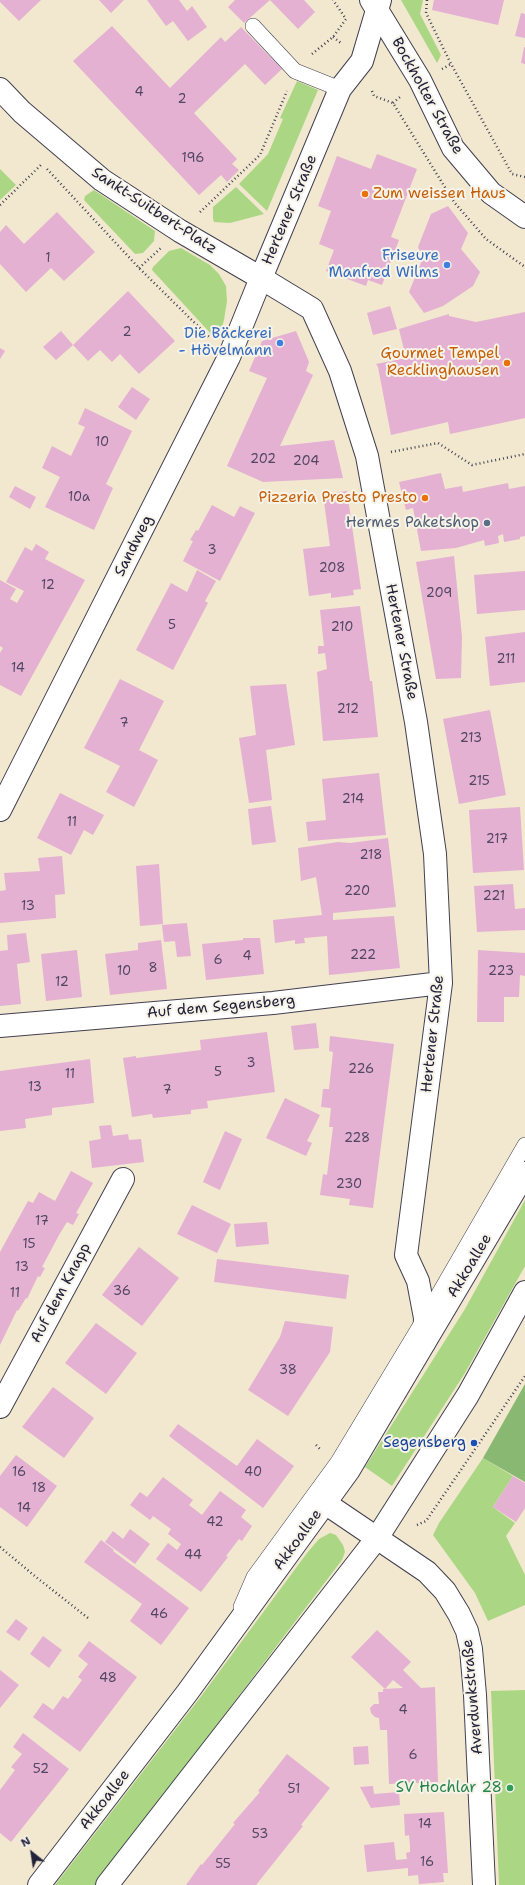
<!DOCTYPE html>
<meta charset="utf-8">
<style>
body{margin:0}
#map{position:relative;width:525px;height:1885px;overflow:hidden;background:#f2e7cf;font-family:"Shantell Sans",sans-serif}
canvas{display:block}
.north{position:absolute;left:12px;top:1833px;width:40px;height:40px;-webkit-text-stroke:3px #f7f3e8;paint-order:stroke;rotate:330deg;font-size:11px;font-weight:700;line-height:16px;text-align:center;color:#22223b}
.north::after{content:'';display:block;margin:auto;width:14px;height:18px;background:#22223b;clip-path:polygon(50% 0,100% 100%,50% 72%,0 100%)}
</style>
<div id="map">
<canvas width="525" height="1885"></canvas>
<div class="north">N</div>
</div>
<script>
const c = document.querySelector('canvas').getContext('2d');
c.lineJoin = 'round';
function fillPath(path, color) {
  c.fillStyle = color;
  c.fill(path, 'evenodd');
}
function toPath(rows) {
  const path = new Path2D();
  for (const r of rows) {
    path.moveTo(r[0], r[1]);
    for (let i = 2; i < r.length; i += 2) path.lineTo(r[i], r[i + 1]);
  }
  return path;
}
function stroke(path, color, width, dash) {
  c.strokeStyle = color;
  c.lineWidth = width;
  c.lineCap = dash ? 'butt' : 'round';
  c.setLineDash(dash || []);
  c.stroke(path);
}
function drawText(font, color, halo, rows, align = 'center') {
  c.font = font + ' "Shantell Sans",sans-serif';
  c.lineWidth = 4;
  c.setLineDash([]);
  c.textBaseline = 'middle';
  c.strokeStyle = halo;
  c.fillStyle = color;
  for (const [text, x, y, turn = 0] of rows) {
    c.save();
    c.translate(x, y);
    c.rotate((+turn || 0) * Math.PI / 180);
    c.textAlign = isNaN(turn) ? turn : align;
    if (halo) c.strokeText(text, 0, 0);
    c.fillText(text, 0, 0);
    c.restore();
  }
}
fillPath(toPath([
 [401,0,423,0,420,14,441,55,437,63],
 [297,81,318,90,267,211,239,184,268,154,283,119,280,118],
 [0,169,16,185,0,200],
 [236,187,264,214,230,223,214,222,213,219,213,207],
 [94,190,155,231,154,241,143,253,135,254,84,200,85,196],
 [181,248,210,265,219,274,226,286,227,301,224,320,221,330,217,334,213,336,152,270,153,267,169,251],
 [525,1200,525,1266,465,1373,392,1486,365,1467,465,1309],
 [483,1458,513,1476,493,1507,515,1523,506,1536,525,1575,525,1605,488,1621,475,1593,433,1535,439,1523],
 [330,1533,336,1535,343,1545,345,1552,342,1560,95,1885,55,1885,199,1699,307,1553,319,1539],
 [525,1690,525,1885,499,1885,491,1691]
]), '#abd784');
fillPath(toPath([
 [525,1384,525,1482,483,1458]
]), '#88b872');
fillPath(toPath([
 [0,0,41,0,19,21,0,2],
 [99,0,124,0,111,13],
 [147,0,179,0,187,11,192,6,207,27,188,41,173,21,166,26],
 [235,0,270,0,244,23,228,7],
 [270,0,304,0,315,12,298,29],
 [434,0,504,0,498,25,432,10],
 [521,13,525,14,525,38,515,36],
 [112,26,170,88,221,37,225,42,241,27,282,69,265,85,245,64,194,113,237,159,232,164,239,170,227,182,221,175,199,195,73,61],
 [524,47,525,47,525,64,521,63],
 [377,154,417,169,391,237,399,240,382,285,368,280,366,286,326,271,334,250,319,244,331,211,318,206,337,156,371,169],
 [448,206,468,233,461,249,480,272,473,286,443,306,424,313,409,292,423,258,418,247,431,214],
 [57,212,95,252,64,281,51,268,26,292,0,264,0,232,6,225,24,244],
 [128,291,175,341,139,374,120,354,112,362,100,350,88,361,73,345],
 [390,306,397,329,373,335,367,313],
 [525,312,525,418,450,434,448,422,391,435,378,367,376,364,406,358,399,329,449,314,449,316,476,322],
 [61,331,73,345,56,360,43,347],
 [296,331,309,362,306,371,313,375,280,446,334,440,343,478,263,482,227,466,267,378,249,371,262,341],
 [0,348,5,351,0,359],
 [132,387,150,399,136,420,118,407],
 [85,408,132,431,106,484,113,488,94,530,45,507,60,477,42,468,52,446,71,456,85,427,78,424],
 [441,473,445,489,462,486,463,492,508,483,509,489,525,486,525,536,520,537,520,539,504,542,503,534,498,536,499,543,485,546,484,540,456,548,421,551,413,508,406,510,399,482],
 [15,486,36,497,30,509,9,497],
 [347,491,361,589,353,590,354,595,331,598,331,593,309,596,303,549,330,546,323,494],
 [212,505,234,517,240,506,255,513,220,581,183,561,193,541,190,540,196,530,198,531],
 [36,544,49,552,45,559,85,580,21,696,0,685,0,653,3,648,0,646,0,580,16,589,10,599,17,603,24,591,6,582,25,547,32,551],
 [454,556,462,637,461,678,436,679,416,562],
 [197,570,216,581,205,601,208,603,173,670,136,650,171,583,187,592],
 [525,571,525,610,477,614,474,575],
 [360,606,370,681,372,681,378,737,323,741,317,672,327,669,325,653,318,654,318,646,324,646,320,610],
 [525,632,525,682,490,686,485,637],
 [120,679,164,701,139,750,158,760,134,807,106,792,120,766,84,748],
 [286,684,295,745,266,750,272,800,249,803,239,738,256,735,250,686],
 [490,710,506,795,459,804,443,719],
 [379,773,386,835,308,841,306,822,326,820,322,779],
 [60,793,104,815,93,835,84,830,71,855,37,838],
 [271,806,276,842,252,845,248,809],
 [520,807,524,870,473,873,469,810],
 [388,838,396,907,333,913,333,920,394,916,400,968,329,975,327,936,304,938,305,943,295,944,295,940,275,943,273,920,322,915,316,877,301,881,298,848,338,842,350,843],
 [62,856,65,894,55,895,56,918,0,923,0,891,6,890,4,873,40,871,38,858],
 [159,864,163,924,140,926,136,866],
 [513,884,515,909,525,908,525,930,477,932,474,886],
 [187,923,191,956,177,957,175,941,164,942,162,925],
 [26,933,30,962,17,964,21,1004,0,1006,0,951,8,950,7,935],
 [243,938,260,938,264,974,206,980,202,944,243,940],
 [161,940,167,989,110,995,105,954,138,950,138,943],
 [77,950,82,997,46,1001,41,954],
 [478,950,525,953,525,976,520,975,519,997,504,997,504,1022,477,1022],
 [316,1023,319,1048,294,1050,291,1026],
 [267,1032,275,1092,207,1101,208,1108,191,1110,191,1114,153,1118,152,1114,132,1117,123,1058,136,1056,136,1058,201,1050,200,1040],
 [330,1036,394,1044,373,1208,349,1205,350,1199,320,1195,323,1174,327,1175,333,1127,329,1127,331,1108,321,1107,323,1089,329,1089,333,1052,329,1051],
 [90,1059,94,1103,52,1108,52,1115,25,1119,26,1128,0,1131,0,1071],
 [285,1098,320,1115,307,1141,312,1143,306,1156,266,1138],
 [111,1125,113,1136,128,1134,129,1140,141,1139,144,1162,92,1168,89,1141,101,1139,99,1126],
 [225,1131,242,1139,220,1190,203,1182],
 [71,1171,93,1183,76,1213,79,1214,73,1225,67,1222,59,1235,42,1267,45,1268,40,1277,38,1276,27,1299,26,1298,18,1311,17,1310,0,1345,0,1252,28,1201,33,1203,39,1192,55,1201],
 [192,1205,231,1224,217,1253,177,1234],
 [267,1222,269,1244,236,1247,234,1224],
 [139,1247,179,1278,142,1326,102,1295],
 [217,1259,349,1275,346,1299,214,1282],
 [285,1321,333,1327,330,1352,288,1416,248,1390,280,1337],
 [96,1323,137,1353,106,1394,65,1363],
 [53,1387,94,1418,64,1458,22,1427],
 [178,1424,237,1466,257,1439,294,1466,263,1508,169,1436],
 [16,1455,57,1486,27,1527,0,1507,0,1476],
 [513,1476,525,1483,525,1508,516,1522,493,1507],
 [163,1477,193,1500,189,1505,202,1515,220,1491,246,1510,241,1517,252,1526,242,1541,239,1539,226,1556,228,1557,201,1592,156,1559,168,1543,177,1550,181,1544,168,1534,171,1529,153,1516,150,1520,130,1505,140,1492,147,1497],
 [130,1529,150,1544,135,1564,105,1542,113,1531,123,1539],
 [101,1540,114,1550,113,1551,189,1608,161,1645,130,1621,142,1604,84,1562],
 [16,1619,28,1628,19,1641,6,1632],
 [377,1630,411,1662,403,1670,421,1688,435,1687,438,1782,389,1784,387,1730,380,1730,379,1718,375,1717,371,1713,370,1708,374,1704,379,1704,378,1692,383,1692,383,1689,403,1688,393,1680,385,1689,351,1657],
 [43,1636,62,1650,49,1668,30,1654],
 [89,1641,137,1677,80,1752,33,1717,43,1703,53,1710,63,1696,68,1699,82,1680,78,1677,88,1664,78,1656],
 [0,1670,19,1685,0,1708],
 [23,1733,69,1769,11,1842,0,1833,0,1790,15,1770,11,1767,22,1754,13,1747],
 [368,1746,369,1764,354,1765,353,1747],
 [287,1754,330,1788,301,1825,303,1826,256,1885,186,1885,201,1864,202,1865,235,1824,233,1823,260,1792,258,1791],
 [373,1786,374,1794,399,1792,400,1805,371,1808,360,1787],
 [444,1812,448,1873,443,1873,444,1882,419,1884,418,1875,408,1876,408,1868,367,1872,364,1845,394,1842,396,1860,407,1859,406,1853,410,1852,410,1845,409,1835,405,1836,404,1814]
]), '#e4b1d2');
const lane = toPath([
 [253,26,295,71,340,89],
 [241,1607,254,1577,338,1462,425,1318,525,1145]
]);
const street = toPath([
 [380,0,362,61,340,89,261,278,312,309,340,371,367,456,416,722,435,854,441,983,406,1255,418,1281,425,1318,424,1343],
 [0,89,22,112,102,180,180,231,261,278,229,357,0,810],
 [0,1026,273,1003,441,983],
 [0,1407,123,1179],
 [325,1503,427,1572,445,1591,459,1614,467,1631,471,1649,475,1695,484,1885]
]);
const secondary = toPath([
 [371,0,420,80,453,148,491,193,525,217],
 [39,1885,187,1693,349,1470,525,1173],
 [107,1885,377,1538,468,1395,525,1292]
]);
stroke(lane, '#414051', 16);
stroke(street, '#414051', 24);
stroke(secondary, '#414051', 24);
stroke(toPath([
 [427,0,426,13,451,64,512,174,525,177],
 [333,37,341,43],
 [312,54,333,37,346,19,333,0],
 [442,69,451,64],
 [372,91,374,96,393,103,454,202,486,239,525,267],
 [393,103,400,97],
 [47,169,139,268,209,337],
 [0,205,42,164],
 [200,212,260,155,287,91],
 [139,268,161,248],
 [391,452,438,443,472,465,525,454],
 [316,1445,320,1449],
 [417,1525,426,1521,525,1376],
 [0,1547,36,1577,88,1618]
]), '#414051', 2.5, [1, 3]);
stroke(lane, '#fff', 15);
stroke(street, '#fff', 22);
stroke(secondary, '#fff', 22);
for (const [x, y, r, color] of [
 [365,194,4,"#e8710a"],
 [447,265,4,"#3f7fe0"],
 [280,343,4,"#3f7fe0"],
 [507,363,4,"#e8710a"],
 [425,498,4,"#e8710a"],
 [487,523,4,"#5c6f8a"],
 [474,1443,4,"#1a4fb4"],
 [510,1788,4,"#2e9e5b"]
]) {
  const dot = new Path2D();
  dot.arc(x, y, r, 0, 2 * Math.PI);
  c.fillStyle = color;
  c.fill(dot);
  stroke(dot, '#f7f3e8', 1.5);
}
drawText('13px', '#524661', null, [
 ["4",139,93],
 ["2",182,100],
 ["196",193,159],
 ["1",48,259],
 ["2",127,333],
 ["10",102,443],
 ["202",263,460],
 ["204",306,462],
 ["10a",79,498],
 ["3",212,551],
 ["208",332,569],
 ["12",48,586],
 ["209",439,594],
 ["5",172,626],
 ["210",342,628],
 ["211",506,660],
 ["14",18,669],
 ["212",348,710],
 ["7",124,724],
 ["213",471,739],
 ["215",479,782],
 ["214",353,800],
 ["11",72,823],
 ["217",497,840],
 ["218",371,856],
 ["220",357,892],
 ["221",494,897],
 ["13",28,907],
 ["222",363,956],
 ["4",247,957],
 ["6",218,961],
 ["8",153,969],
 ["10",124,972],
 ["223",501,972],
 ["12",62,983],
 ["3",251,1064],
 ["226",361,1070],
 ["5",218,1073],
 ["11",70,1075],
 ["13",35,1088],
 ["7",167,1091],
 ["228",357,1139],
 ["230",349,1185],
 ["17",42,1222],
 ["15",29,1245],
 ["13",22,1268],
 ["36",122,1292],
 ["11",15,1294],
 ["38",288,1371],
 ["16",19,1473],
 ["40",253,1473],
 ["18",39,1489],
 ["14",24,1509],
 ["42",215,1523],
 ["44",193,1556],
 ["46",159,1615],
 ["48",108,1679],
 ["4",403,1711],
 ["6",413,1756],
 ["52",41,1770],
 ["51",294,1790],
 ["14",425,1825],
 ["53",260,1835],
 ["16",427,1863],
 ["55",223,1865]
]);
drawText('15px', '#22223b', '#f7f3e8', [
 ["Bockholter Straße",427,96,61],
 ["Hertener Straße",290,210,-67],
 ["Sankt-Suitbert-Platz",154,211,33],
 ["Sandweg",134,546,-63],
 ["Hertener Straße",401,642,79],
 ["Auf dem Segensberg",221,1007,-5],
 ["Hertener Straße",433,1034,-84],
 ["Akkoallee",470,1266,-59],
 ["Auf dem Knapp",61,1293,-62],
 ["Akkoallee",298,1540,-54],
 ["Averdunkstraße",473,1697,-95],
 ["Akkoallee",105,1800,-52]
]);
drawText('15px', '#c56008', '#f7f3e8', [
 ["Zum weissen Haus",373,194,"left"],
 ["Gourmet Tempel",499,354],
 ["Recklinghausen",499,371],
 ["Pizzeria Presto Presto",417,498]
], 'right');
drawText('15px', '#366cbe', '#f7f3e8', [
 ["Friseure",439,256],
 ["Manfred Wilms",439,273],
 ["Die Bäckerei",272,334],
 ["- Hövelmann",272,351]
], 'right');
drawText('15px', '#4e5e75', '#f7f3e8', [
 ["Hermes Paketshop",479,523]
], 'right');
drawText('15px', '#164399', '#f7f3e8', [
 ["Segensberg",466,1443]
], 'right');
drawText('15px', '#27864d', '#f7f3e8', [
 ["SV Hochlar 28",502,1788]
], 'right');
</script>
